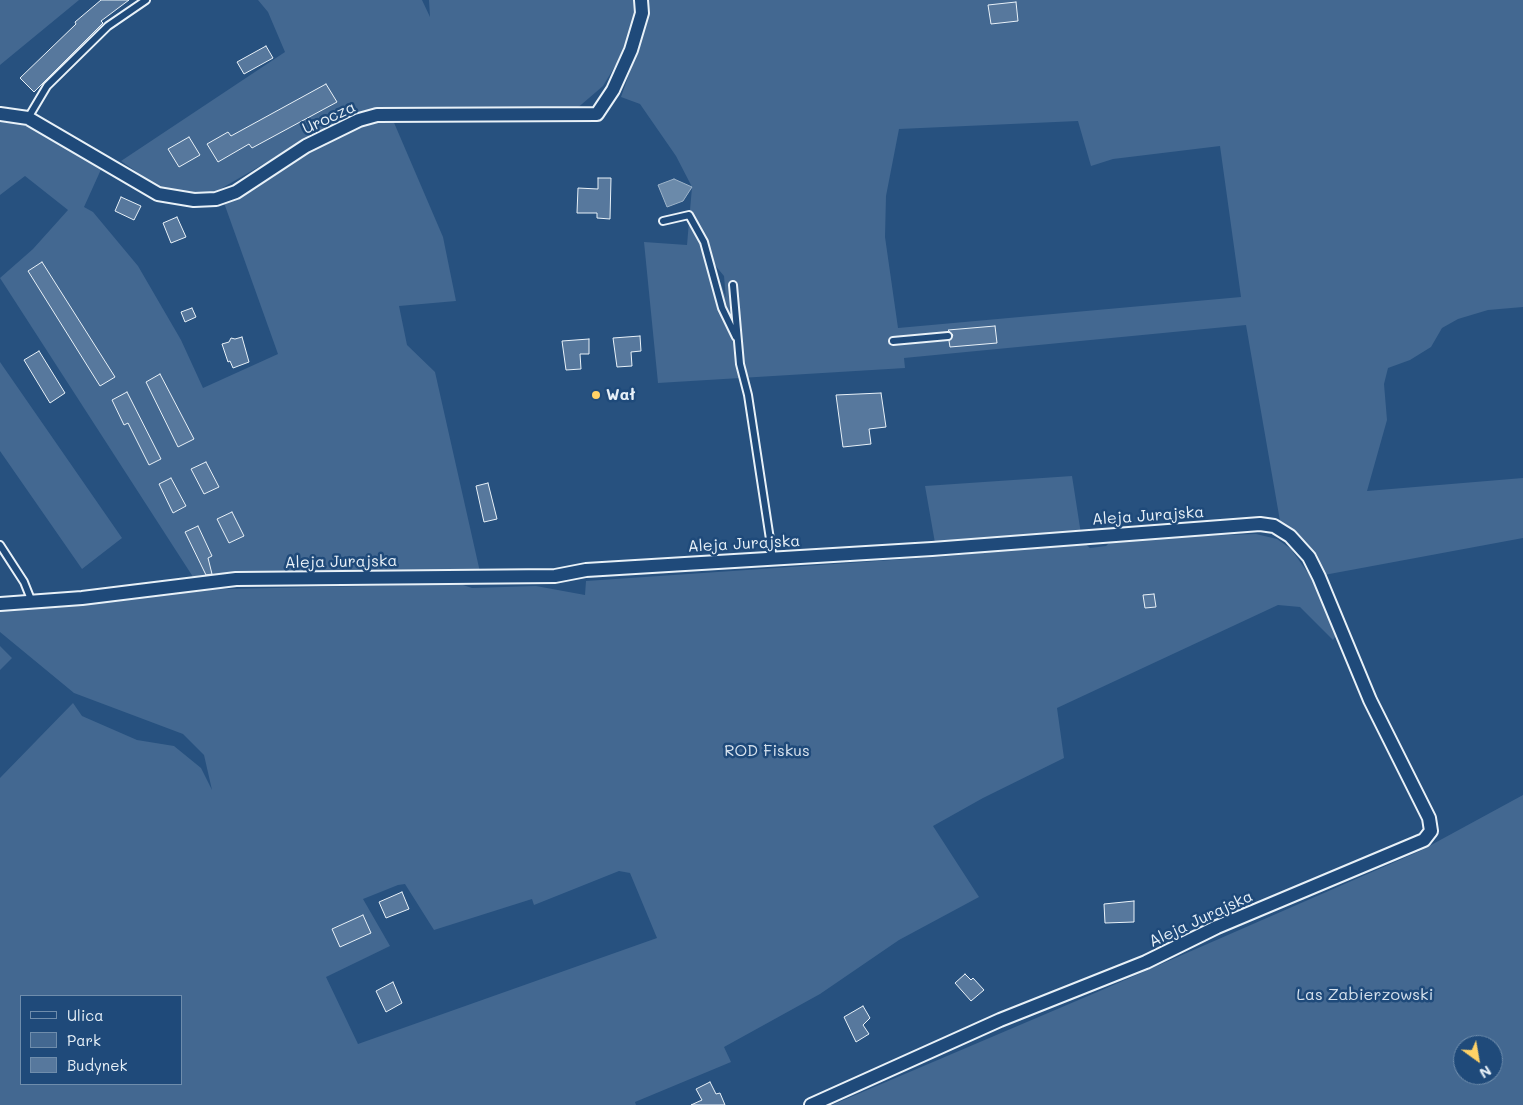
<!DOCTYPE html>
<meta charset="utf-8">
<style>
body{margin:0}
#map{position:relative;width:1523px;height:1105px;overflow:hidden;background:#27517f;font-family:Mali,sans-serif}
canvas{display:block}
.legend{position:absolute;left:20px;top:995px;width:162px;height:90px;box-sizing:border-box;background:#1f4a7a;border:1px solid #6f8dac;margin:0;padding:6px 9px;list-style:none;font-size:15px;color:#e8f1f8}
.legend li{display:flex;align-items:center;gap:10px;height:25px}
.legend b{width:25px;border:1px solid #6f8dac}
.north{position:absolute;left:1453px;top:1035px;width:50px;height:50px;box-sizing:border-box;background:#1f4a7a;border:1px solid #6f8dac;border-radius:50%;rotate:148deg;font-size:14px;font-weight:700;line-height:20px;text-align:center;color:#e8f1f8}
.north::after{content:'';display:block;margin:auto;width:18px;height:22px;background:#ffd166;clip-path:polygon(50% 0,100% 100%,50% 72%,0 100%)}
</style>
<div id="map">
<canvas width="1523" height="1105"></canvas>
<ul class="legend">
<li><b style="height:6px;background:#1f4a7a"></b>Ulica</li>
<li><b style="height:14px;background:#436891"></b>Park</li>
<li><b style="height:14px;background:#57789d"></b>Budynek</li>
</ul>
<div class="north">N</div>
</div>
<script>
const c = document.querySelector('canvas').getContext('2d');
c.lineJoin = 'round';
function fillPath(path, color) {
  c.fillStyle = color;
  c.fill(path, 'evenodd');
}
function toPath(rows) {
  const path = new Path2D();
  for (const r of rows) {
    path.moveTo(r[0], r[1]);
    for (let i = 2; i < r.length; i += 2) path.lineTo(r[i], r[i + 1]);
  }
  return path;
}
function stroke(path, color, width, dash) {
  c.strokeStyle = color;
  c.lineWidth = width;
  c.lineCap = dash ? 'butt' : 'round';
  c.setLineDash(dash || []);
  c.stroke(path);
}
function drawText(font, color, halo, rows, align = 'center') {
  c.font = font + ' Mali,sans-serif';
  c.lineWidth = 5;
  c.setLineDash([]);
  c.textBaseline = 'middle';
  c.strokeStyle = halo;
  c.fillStyle = color;
  for (const [text, x, y, turn = 0] of rows) {
    c.save();
    c.translate(x, y);
    c.rotate((+turn || 0) * Math.PI / 180);
    c.textAlign = isNaN(turn) ? turn : align;
    if (halo) c.strokeText(text, 0, 0);
    c.fillText(text, 0, 0);
    c.restore();
  }
}
fillPath(toPath([
 [0,0,79,0,0,65],
 [258,0,422,0,430,17,429,0,636,0,637,16,617,63,603,86,575,110,387,107,336,122,210,195,158,187,121,161,285,52,268,12],
 [647,0,1523,0,1523,307,1488,310,1458,319,1442,328,1431,347,1410,360,1388,368,1384,384,1387,420,1367,491,1523,478,1523,538,1324,575,1310,551,1280,521,1246,325,904,358,905,368,658,383,644,242,687,245,692,187,676,156,640,104,621,97,637,51],
 [1078,121,1091,166,1113,159,1220,146,1241,297,898,328,885,237,886,196,899,129],
 [714,264,724,276,726,299,726,298],
 [392,118,443,237,456,301,399,306,407,345,435,372,480,572,421,573,405,570,253,572,195,580,0,278,33,249,68,210,25,176,0,195,0,119,37,129,103,165,84,207,93,212,138,266,181,340,203,388,278,354,223,200,352,128],
 [0,362,122,538,82,569,0,451],
 [1072,476,1081,534,935,543,925,486],
 [1256,534,1277,539,1291,549,1313,580,1338,632,1333,640,1300,607,1278,605,1057,708,1064,758,983,798,933,826,979,897,899,940,820,994,724,1047,731,1062,635,1102,636,1105,0,1105,0,778,73,703,82,716,137,740,174,746,201,768,212,790,204,755,183,734,74,693,0,632,0,608,182,590,460,584,472,588,536,586,585,595,586,581,951,556,1083,542,1090,548,1106,546,1113,539],
 [619,871,630,873,657,938,358,1044,326,977,390,946,363,899,398,885,405,884,434,930,532,899,534,905],
 [21,996,181,996,181,1084,21,1084],
 [0,646,12,658,0,670],
 [1523,795,1523,1105,832,1105,1102,990,1420,851],
 [1463,1045,1493,1045,1493,1075,1463,1075]
]), '#436891');
const water = toPath([
 [674,179,692,187,683,201,667,207,658,185,674,179]
]);
fillPath(water, '#6b8aaa');
stroke(water, '#9db3c9', 1);
const building = toPath([
 [101,0,129,0,101,21,103,23,34,92,20,78,76,24,75,22,101,0],
 [1016,2,1018,21,991,24,988,5,1016,2],
 [266,46,273,58,244,74,237,62,266,46],
 [326,84,337,102,252,148,249,144,218,162,207,144,228,132,231,136,326,84],
 [189,137,200,155,179,167,168,149,189,137],
 [598,178,611,178,610,219,597,218,597,213,577,213,578,188,598,189,598,178],
 [121,197,141,206,134,220,115,211,121,197],
 [177,217,186,237,171,243,163,223,177,217],
 [42,262,115,377,100,386,28,271,42,262],
 [192,308,196,317,185,322,181,312,192,308],
 [995,326,997,343,950,347,949,341,953,335,948,330,995,326],
 [640,336,641,351,631,352,632,366,617,367,613,338,640,336],
 [242,337,249,362,233,368,230,361,228,362,222,344,229,342,231,338,235,339,242,337],
 [589,339,589,354,580,354,581,369,566,370,562,341,589,339],
 [39,351,65,393,50,403,24,360,39,351],
 [160,374,194,439,178,447,146,382,160,374],
 [127,392,161,459,149,465,128,423,124,425,112,400,127,392],
 [881,393,886,427,869,429,871,444,843,447,836,395,881,393],
 [206,462,219,487,204,494,191,469,206,462],
 [171,478,186,506,173,513,159,484,171,478],
 [488,483,497,519,484,522,476,486,488,483],
 [232,512,244,536,229,543,217,519,232,512],
 [198,526,212,556,208,558,212,574,206,575,185,532,198,526],
 [1154,594,1156,607,1145,608,1143,595,1154,594],
 [402,892,409,909,386,918,379,902,402,892],
 [1134,901,1134,922,1105,923,1104,904,1134,901],
 [363,915,371,933,340,947,332,929,363,915],
 [965,974,971,980,973,978,984,990,971,1001,955,983,965,974],
 [393,982,402,1003,386,1012,376,991,393,982],
 [863,1006,870,1018,863,1025,869,1034,856,1042,844,1017,863,1006],
 [710,1082,716,1094,720,1093,725,1105,691,1105,702,1100,696,1089,710,1082]
]);
fillPath(building, '#57789d');
stroke(building, '#e8f1f8', 1);
const lane = toPath([
 [28,118,47,86,108,26,146,0],
 [663,221,689,215,704,242,722,308,736,337],
 [733,285,740,364,748,395,773,559],
 [893,341,948,336],
 [0,545,24,582,32,602]
]);
const street = toPath([
 [0,114,28,118,158,194,194,200,216,199,236,192,306,146,359,120,377,115,597,114,613,90,631,50,642,13,641,0],
 [0,604,82,598,236,579,555,576,586,570,932,549,1260,524,1274,526,1290,536,1309,557,1319,577,1370,700,1429,818,1431,831,1424,840,1217,927,1146,962,1000,1020,811,1105]
]);
stroke(lane, '#e8f1f8', 10);
stroke(street, '#e8f1f8', 16);
stroke(lane, '#1f4a7a', 6);
stroke(street, '#1f4a7a', 12);
for (const [x, y, r, color] of [
 [596,395,5,"#ffd166"]
]) {
  const dot = new Path2D();
  dot.arc(x, y, r, 0, 2 * Math.PI);
  c.fillStyle = color;
  c.fill(dot);
  stroke(dot, '#1f4a7a', 2);
}
drawText('16px', '#e8f1f8', '#1f4a7a', [
 ["Urocza",329,118,-25],
 ["Aleja Jurajska",1148,516,-4],
 ["Aleja Jurajska",744,544,-3],
 ["Aleja Jurajska",341,562,-1],
 ["Aleja Jurajska",1201,919,-25]
]);
drawText('bold 16px', '#e8f1f8', '#1f4a7a', [
 ["Wał",606,395]
], 'left');
drawText('16px', '#d8e3ee', '#1f4a7a', [
 ["ROD Fiskus",767,751],
 ["Las Zabierzowski",1365,995]
]);
</script>
